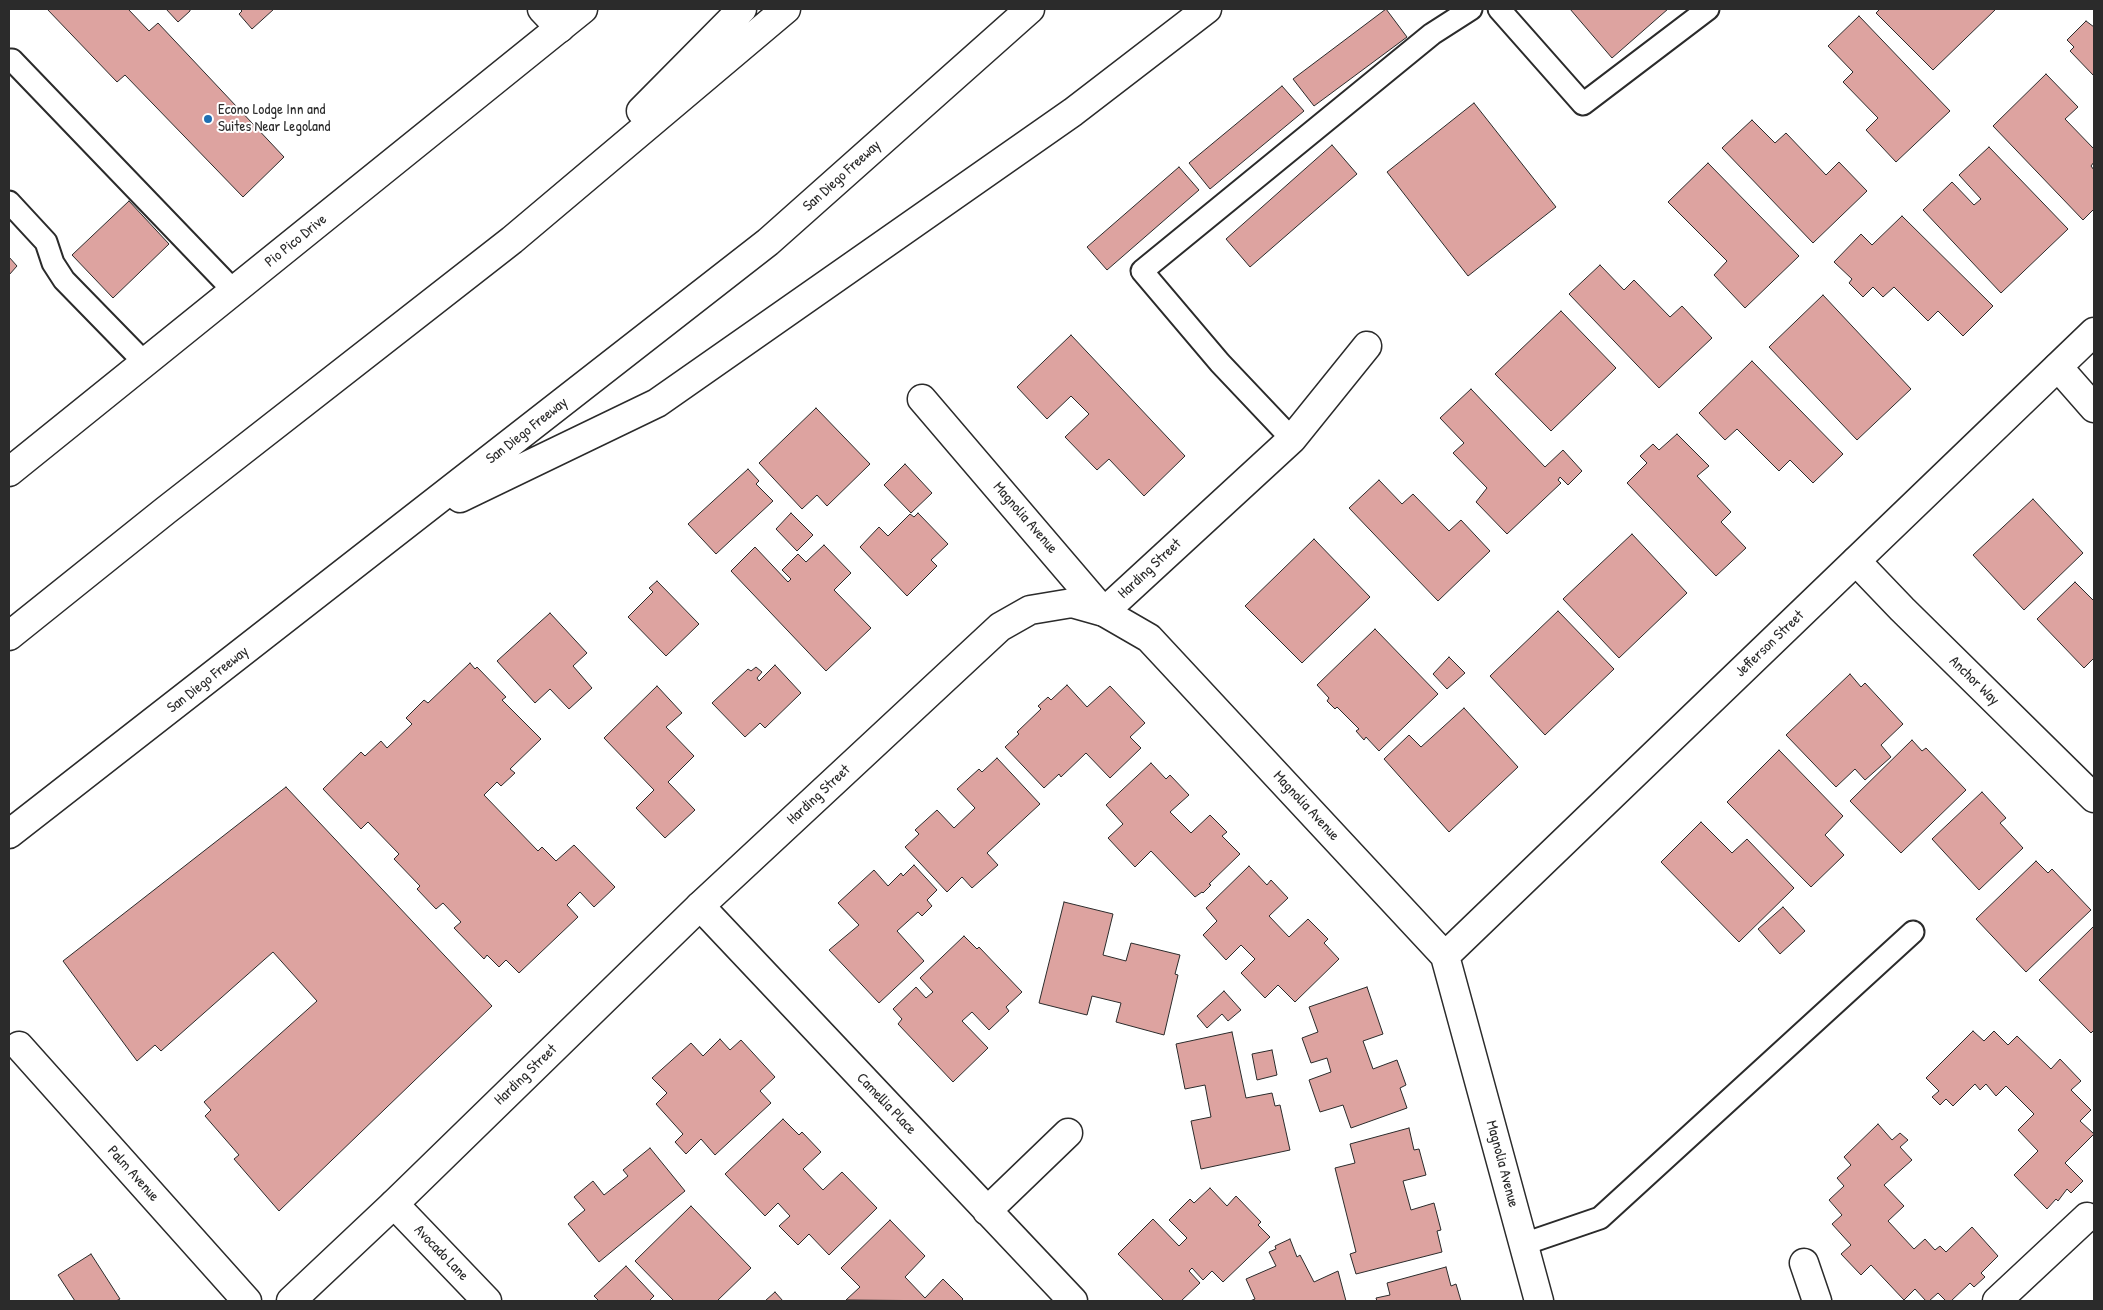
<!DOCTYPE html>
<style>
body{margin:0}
#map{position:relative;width:2103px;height:1310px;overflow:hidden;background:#fff;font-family:"Patrick Hand",sans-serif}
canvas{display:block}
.frame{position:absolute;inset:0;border:10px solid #2b2b2b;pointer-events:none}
</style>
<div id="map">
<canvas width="2103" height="1310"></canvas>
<div class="frame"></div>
</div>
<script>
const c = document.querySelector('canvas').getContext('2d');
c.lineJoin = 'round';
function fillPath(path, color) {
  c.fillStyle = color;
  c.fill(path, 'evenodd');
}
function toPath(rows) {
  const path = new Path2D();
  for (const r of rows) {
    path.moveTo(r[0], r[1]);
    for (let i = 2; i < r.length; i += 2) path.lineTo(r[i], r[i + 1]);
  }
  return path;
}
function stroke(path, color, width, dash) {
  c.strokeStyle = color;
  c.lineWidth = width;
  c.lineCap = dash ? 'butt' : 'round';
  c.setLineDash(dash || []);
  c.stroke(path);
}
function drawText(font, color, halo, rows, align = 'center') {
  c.font = font + ' "Patrick Hand",sans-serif';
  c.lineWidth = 4;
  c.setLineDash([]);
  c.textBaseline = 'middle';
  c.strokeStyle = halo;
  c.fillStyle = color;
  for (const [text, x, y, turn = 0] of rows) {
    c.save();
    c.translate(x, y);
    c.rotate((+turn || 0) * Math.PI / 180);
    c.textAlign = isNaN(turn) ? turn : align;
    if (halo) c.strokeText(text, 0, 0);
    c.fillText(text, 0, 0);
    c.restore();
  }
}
const building = toPath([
 [47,9,128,9,149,31,158,23,284,157,243,197,125,75,117,82,47,9],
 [166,9,190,9,190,11,178,22,166,9],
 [240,9,274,9,252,29,239,14,242,11,240,9],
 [1386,9,1407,37,1314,106,1293,79,1386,9],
 [1570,9,1668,9,1612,58,1570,9],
 [1880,9,1996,9,1933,70,1876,13,1880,9],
 [1859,16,1950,111,1896,162,1866,130,1878,118,1843,82,1853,72,1828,46,1859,16],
 [2086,21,2094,27,2094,76,2070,51,2074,47,2067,40,2086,21],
 [2046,74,2078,107,2065,119,2094,149,2094,162,2091,166,2094,170,2094,209,2083,220,1993,126,2046,74],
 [1282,86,1304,111,1210,189,1189,163,1282,86],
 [1474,103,1556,207,1468,276,1387,172,1474,103],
 [1752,120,1775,143,1786,133,1826,175,1839,162,1867,191,1813,243,1722,148,1752,120],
 [1332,145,1357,174,1250,267,1226,239,1332,145],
 [1989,147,2068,229,2001,293,1923,210,1952,182,1974,205,1981,199,1959,175,1989,147],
 [1708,163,1799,256,1745,308,1714,275,1727,261,1668,202,1708,163],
 [1179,167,1199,190,1107,270,1087,247,1179,167],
 [129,201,169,244,113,298,72,255,129,201],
 [1902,216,1993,306,1963,336,1938,311,1928,321,1894,287,1883,297,1873,287,1863,297,1849,283,1852,279,1834,262,1861,234,1872,245,1902,216],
 [9,257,17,266,9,275,9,257],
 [1600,265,1624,290,1634,280,1670,317,1682,306,1712,338,1659,388,1569,294,1600,265],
 [1823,295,1911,389,1857,440,1769,347,1823,295],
 [1561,311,1616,368,1551,431,1495,374,1561,311],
 [1071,335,1185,456,1144,496,1109,459,1097,470,1065,437,1089,414,1071,396,1047,419,1017,387,1071,335],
 [1752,361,1843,454,1813,483,1790,460,1779,471,1737,429,1725,440,1699,413,1752,361],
 [1471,389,1545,467,1563,450,1582,471,1568,485,1560,477,1558,480,1561,483,1507,534,1476,502,1487,488,1453,453,1464,443,1440,418,1471,389],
 [816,408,870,464,827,506,817,495,802,509,759,463,816,408],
 [1677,434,1709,466,1697,476,1731,512,1721,522,1746,548,1716,576,1627,483,1647,463,1640,456,1653,444,1659,450,1677,434],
 [905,464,932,493,911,513,884,485,905,464],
 [748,469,759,481,756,484,773,501,716,554,688,524,748,469],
 [1379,480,1402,504,1413,494,1449,531,1461,520,1490,551,1438,601,1349,508,1379,480],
 [2033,499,2083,553,2024,610,1973,555,2033,499],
 [791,513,813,535,797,551,776,529,791,513],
 [918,513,948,544,931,560,937,566,907,596,860,547,879,527,888,536,910,514,914,517,918,513],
 [1632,534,1687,593,1619,658,1563,599,1632,534],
 [1314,539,1370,597,1302,663,1245,606,1314,539],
 [824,545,851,573,834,590,871,628,826,671,731,571,755,547,788,582,791,579,782,570,798,554,806,562,824,545],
 [657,581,699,624,666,656,628,617,653,592,649,588,657,581],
 [2075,582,2094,601,2094,658,2084,668,2037,619,2075,582],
 [1558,611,1614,669,1545,735,1490,676,1558,611],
 [550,613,587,653,573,666,592,688,569,709,550,689,535,703,497,661,550,613],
 [1375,629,1438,694,1379,751,1366,737,1364,740,1356,731,1359,729,1337,707,1335,709,1327,701,1329,698,1317,685,1375,629],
 [1449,657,1465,673,1447,689,1433,674,1449,657],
 [470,663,475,669,477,667,506,697,502,700,541,739,510,769,515,773,501,786,497,782,484,795,538,851,542,847,556,861,574,845,615,887,594,907,580,892,567,905,578,917,519,973,506,960,499,967,487,955,484,959,454,928,461,922,443,903,436,909,417,889,420,886,394,859,399,854,368,822,361,829,323,789,361,752,365,756,381,741,387,748,412,724,406,718,424,700,428,703,470,663],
 [775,665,801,693,765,728,760,723,745,737,712,703,748,669,751,671,756,667,762,672,757,678,759,681,775,665],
 [1850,674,1861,687,1865,683,1903,724,1881,745,1891,757,1865,780,1855,769,1836,787,1786,735,1850,674],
 [1067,685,1087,707,1110,686,1145,723,1130,737,1141,748,1110,778,1086,753,1061,777,1059,774,1044,788,1005,747,1019,734,1017,732,1041,709,1038,706,1048,697,1051,700,1067,685],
 [657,686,682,713,666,727,694,756,668,782,695,810,665,838,636,808,654,790,604,738,657,686],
 [1464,708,1518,767,1449,832,1384,759,1409,735,1421,747,1464,708],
 [1912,740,1922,751,1926,748,1966,790,1901,853,1850,801,1912,740],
 [1779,750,1843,816,1825,835,1844,855,1811,887,1727,802,1779,750],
 [997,758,1040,804,987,853,998,865,972,888,962,877,947,892,905,847,919,834,915,830,937,810,954,828,975,808,957,789,979,769,982,772,997,758],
 [1151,763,1166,779,1170,775,1189,795,1170,812,1191,833,1210,815,1227,832,1222,836,1240,854,1209,884,1211,885,1203,893,1202,892,1195,897,1151,851,1135,867,1108,838,1123,824,1106,805,1151,763],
 [286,787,492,1006,279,1211,234,1159,239,1155,205,1116,211,1110,204,1102,317,1001,273,952,161,1051,155,1045,137,1061,63,961,286,787],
 [1982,792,2006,818,2000,823,2023,848,1979,890,1932,839,1982,792],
 [1701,822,1732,853,1747,839,1794,888,1739,942,1661,862,1701,822],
 [2036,861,2048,873,2052,869,2091,910,2026,972,1976,919,2036,861],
 [914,865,937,890,927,900,932,906,922,916,918,912,897,931,924,961,879,1003,829,950,859,925,838,903,874,870,888,886,901,873,903,876,914,865],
 [1249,866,1267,885,1271,880,1288,898,1269,916,1289,937,1308,919,1328,939,1324,943,1339,959,1295,1002,1278,985,1265,998,1241,973,1255,959,1241,945,1226,960,1203,935,1217,921,1206,908,1249,866],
 [1064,902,1113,914,1103,955,1126,961,1131,943,1180,955,1175,974,1178,975,1164,1035,1116,1022,1121,1003,1092,996,1087,1015,1039,1003,1064,902],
 [1783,907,1805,931,1780,954,1758,929,1783,907],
 [2094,926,2094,1030,2091,1033,2039,980,2094,926],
 [964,936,977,949,979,947,1022,992,1006,1007,1009,1011,989,1030,972,1012,962,1021,988,1048,953,1082,898,1024,902,1019,893,1009,916,987,926,998,933,992,920,978,964,936],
 [1367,987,1383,1034,1363,1041,1373,1069,1397,1060,1406,1085,1400,1088,1407,1108,1351,1128,1343,1105,1320,1112,1309,1080,1331,1072,1327,1058,1311,1063,1302,1038,1318,1032,1309,1007,1367,987],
 [1224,991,1241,1010,1228,1021,1222,1014,1207,1028,1197,1016,1224,991],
 [1973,1031,1984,1041,1994,1031,2008,1045,2017,1036,2051,1069,2060,1059,2081,1081,2071,1090,2091,1110,2080,1121,2094,1134,2065,1163,2083,1181,2071,1193,2067,1189,2058,1201,2056,1199,2047,1209,2014,1175,2038,1151,2018,1130,2034,1114,2006,1086,1996,1096,1986,1084,1980,1090,1975,1084,1953,1106,1946,1099,1940,1105,1932,1097,1939,1091,1926,1078,1973,1031],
 [1232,1032,1246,1098,1272,1093,1275,1106,1280,1105,1290,1150,1201,1169,1191,1121,1211,1117,1205,1085,1185,1089,1176,1044,1232,1032],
 [720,1039,730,1050,741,1040,775,1077,760,1091,771,1103,715,1155,701,1139,686,1154,675,1142,683,1134,656,1104,667,1093,652,1078,691,1043,703,1056,720,1039],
 [1272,1050,1277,1075,1257,1080,1252,1054,1272,1050],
 [783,1119,799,1135,802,1132,821,1152,803,1169,823,1190,842,1172,877,1208,829,1255,809,1234,798,1245,779,1226,790,1216,778,1203,765,1216,725,1174,783,1119],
 [1878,1124,1892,1140,1900,1133,1908,1140,1900,1147,1912,1160,1884,1185,1904,1206,1888,1221,1914,1249,1925,1239,1935,1250,1940,1246,1946,1252,1972,1227,1998,1256,1981,1273,1985,1277,1974,1287,1970,1283,1951,1301,1946,1301,1938,1293,1929,1301,1926,1301,1915,1289,1904,1300,1871,1265,1861,1275,1841,1254,1851,1245,1832,1224,1842,1215,1829,1200,1844,1186,1837,1178,1851,1165,1844,1157,1878,1124],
 [1409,1128,1414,1150,1419,1149,1426,1175,1403,1181,1411,1210,1434,1203,1441,1230,1437,1231,1442,1252,1356,1274,1350,1254,1356,1252,1335,1168,1355,1163,1350,1144,1409,1128],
 [650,1148,685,1191,599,1262,568,1224,585,1210,574,1197,593,1181,604,1195,628,1176,623,1170,650,1148],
 [1210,1188,1227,1206,1236,1196,1261,1222,1258,1225,1270,1237,1223,1282,1212,1271,1203,1280,1192,1268,1189,1271,1200,1283,1181,1301,1164,1301,1118,1254,1153,1219,1179,1246,1187,1238,1169,1220,1190,1199,1194,1203,1210,1188],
 [691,1206,751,1268,717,1301,674,1301,635,1261,691,1206],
 [890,1220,925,1256,905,1277,925,1298,943,1279,963,1299,961,1301,846,1300,860,1287,841,1268,890,1220],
 [1290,1239,1297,1257,1300,1255,1314,1282,1338,1271,1346,1301,1250,1301,1255,1299,1246,1279,1276,1266,1269,1252,1276,1249,1275,1246,1290,1239],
 [91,1254,120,1299,116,1301,75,1301,58,1275,91,1254],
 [626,1266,654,1296,649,1301,599,1301,594,1296,626,1266],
 [1446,1267,1451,1286,1456,1284,1461,1301,1377,1301,1376,1298,1390,1295,1387,1283,1446,1267],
 [775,1292,783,1301,765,1301,775,1292]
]);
fillPath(building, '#dda3a0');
stroke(building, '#2b2b2b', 1);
const service = toPath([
 [1499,9,1583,104,1708,9],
 [9,60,12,60,234,291],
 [9,202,46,242,53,263,64,280,145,363],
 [1292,439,1220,363,1142,271,1432,34,1471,9],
 [1524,1244,1600,1218,1913,932]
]);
const minor = toPath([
 [542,9,560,28],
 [2058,367,2094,408],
 [922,399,1104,612,1292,439,1367,346],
 [1856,561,1902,609,2094,798],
 [700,906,1073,1301],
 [19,1046,247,1301],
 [394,1204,487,1301],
 [987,1211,1068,1133],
 [1804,1263,1817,1301],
 [1997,1301,2087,1217]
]);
const tertiary = toPath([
 [9,472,583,9]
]);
const secondary = toPath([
 [1445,956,2094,332],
 [291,1301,394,1204,700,906,1000,627,1030,610,1072,603,1104,612,1149,638,1445,956,1539,1301]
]);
const motorway = toPath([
 [641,111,742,9],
 [460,498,657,403,1073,112,1207,9],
 [9,636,165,511,512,240,786,9],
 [9,834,768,242,1030,9]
]);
stroke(service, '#2b2b2b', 25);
stroke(minor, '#2b2b2b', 31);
stroke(tertiary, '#2b2b2b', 31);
stroke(secondary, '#2b2b2b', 31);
stroke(motorway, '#2b2b2b', 31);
stroke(service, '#fff', 21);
stroke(minor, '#fff', 28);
stroke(tertiary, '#fff', 28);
stroke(secondary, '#fff', 28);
stroke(motorway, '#fff', 28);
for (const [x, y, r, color] of [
 [208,119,5,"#1f6fb2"]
]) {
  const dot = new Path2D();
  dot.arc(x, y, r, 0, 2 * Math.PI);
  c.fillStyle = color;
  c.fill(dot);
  stroke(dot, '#fff', 2);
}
drawText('15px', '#2b2b2b', '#fff', [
 ["Econo Lodge Inn and",218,110],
 ["Suites Near Legoland",218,127]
], 'left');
drawText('15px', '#2b2b2b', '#fff', [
 ["San Diego Freeway",842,176,-42],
 ["Pio Pico Drive",296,241,-39],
 ["San Diego Freeway",527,431,-38],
 ["Magnolia Avenue",1025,518,49],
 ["Harding Street",1150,569,-43],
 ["Jefferson Street",1770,644,-44],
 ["San Diego Freeway",208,680,-38],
 ["Anchor Way",1974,681,44],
 ["Harding Street",819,795,-43],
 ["Magnolia Avenue",1306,806,47],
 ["Harding Street",526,1075,-44],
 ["Camellia Place",886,1104,46],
 ["Magnolia Avenue",1502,1164,75],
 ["Palm Avenue",133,1174,48],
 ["Avocado Lane",441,1253,46]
]);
</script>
